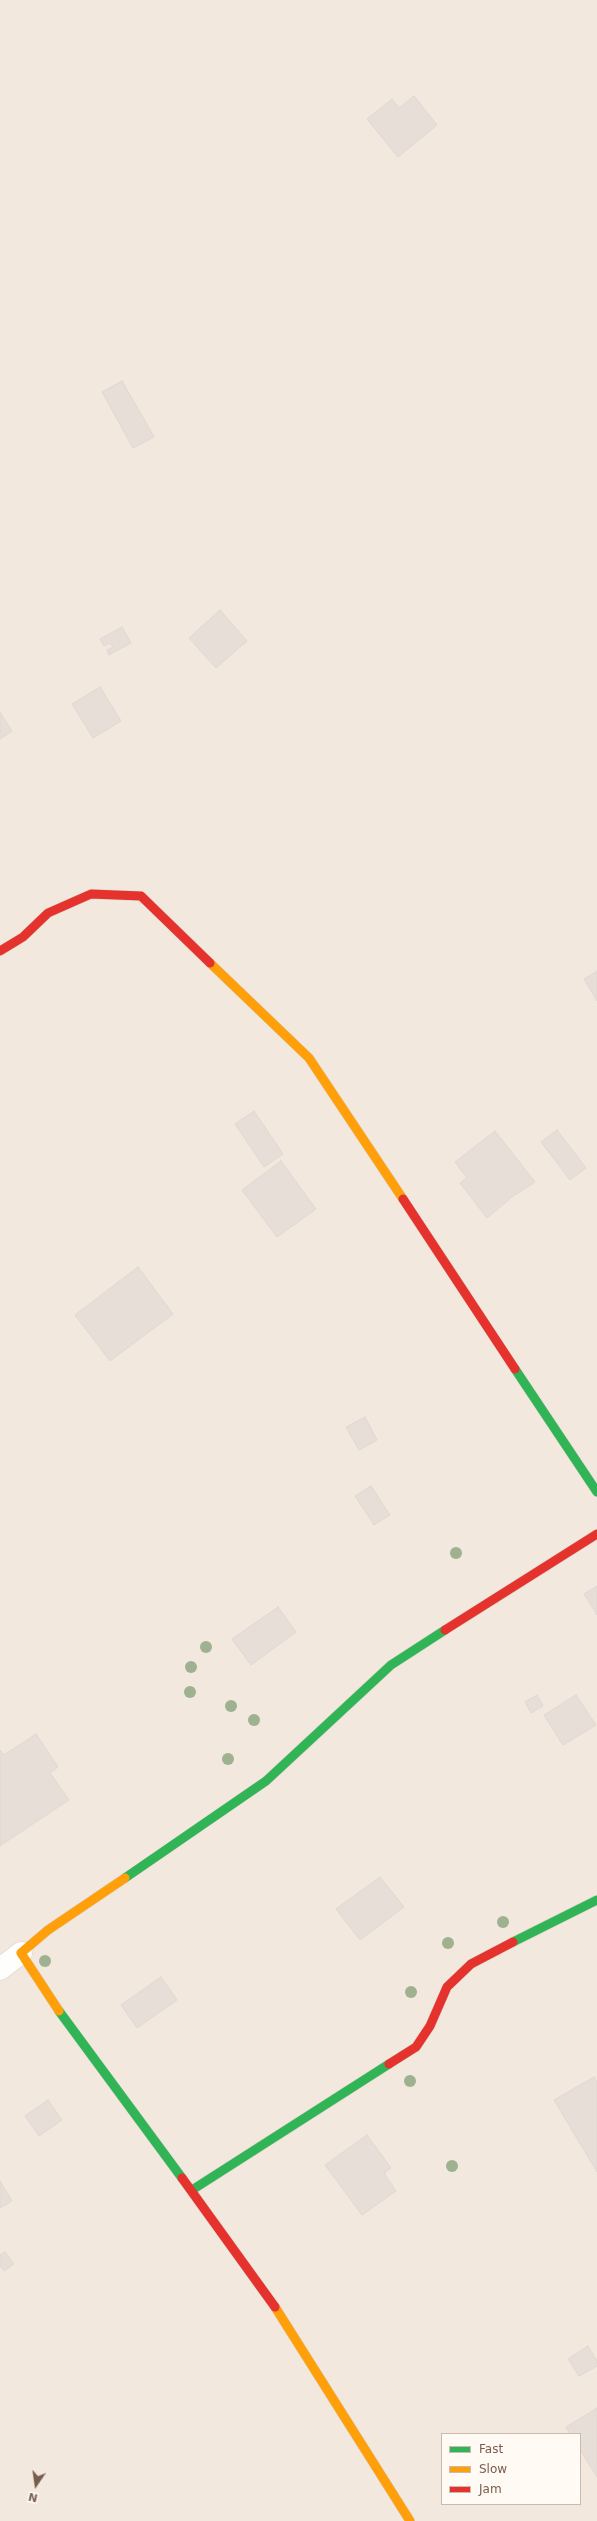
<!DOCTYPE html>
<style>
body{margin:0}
#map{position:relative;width:597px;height:2521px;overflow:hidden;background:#f9f5f0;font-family:"DejaVu Sans",sans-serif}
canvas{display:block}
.legend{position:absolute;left:441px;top:2433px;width:140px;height:72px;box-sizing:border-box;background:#fffaf3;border:1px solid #cabbb1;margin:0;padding:5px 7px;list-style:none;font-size:12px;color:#7a5c4d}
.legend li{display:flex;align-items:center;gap:8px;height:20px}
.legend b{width:20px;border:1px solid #cabbb1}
.north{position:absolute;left:16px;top:2465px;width:40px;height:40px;-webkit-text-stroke:3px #fffaf3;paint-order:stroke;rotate:193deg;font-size:11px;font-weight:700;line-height:16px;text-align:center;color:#7a5c4d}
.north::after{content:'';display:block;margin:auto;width:14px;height:18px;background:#7a5c4d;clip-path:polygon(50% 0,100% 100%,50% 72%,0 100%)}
</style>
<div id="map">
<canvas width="597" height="2521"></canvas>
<ul class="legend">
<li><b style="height:5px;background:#30b455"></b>Fast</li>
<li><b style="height:5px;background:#ff9f0a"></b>Slow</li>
<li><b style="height:5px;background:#e5322d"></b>Jam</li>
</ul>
<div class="north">N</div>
</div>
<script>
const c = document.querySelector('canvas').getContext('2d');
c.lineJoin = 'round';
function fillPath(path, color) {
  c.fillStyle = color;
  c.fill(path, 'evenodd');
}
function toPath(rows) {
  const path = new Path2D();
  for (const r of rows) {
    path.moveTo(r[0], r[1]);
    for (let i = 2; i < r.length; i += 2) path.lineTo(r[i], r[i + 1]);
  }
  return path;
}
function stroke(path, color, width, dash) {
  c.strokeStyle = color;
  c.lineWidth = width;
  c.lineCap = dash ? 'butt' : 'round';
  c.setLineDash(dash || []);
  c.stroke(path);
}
fillPath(toPath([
 [0,0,597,0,597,2521,0,2521],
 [442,2434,580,2434,580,2504,442,2504]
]), '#f2e8de');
const building = toPath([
 [414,96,437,125,398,157,367,119,392,99,399,108,414,96],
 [122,381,154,437,133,448,102,392,122,381],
 [220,610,247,641,216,668,189,638,220,610],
 [122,627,131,643,109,655,107,650,113,647,110,643,104,646,100,639,122,627],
 [100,687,121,721,93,738,72,704,100,687],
 [0,712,12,731,0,739,0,712],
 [597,971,597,1001,584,979,597,971],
 [254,1111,283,1154,264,1167,235,1124,254,1111],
 [557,1130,586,1168,570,1180,541,1142,557,1130],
 [495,1131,535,1182,512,1197,487,1218,460,1183,467,1178,455,1162,495,1131],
 [281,1161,316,1209,277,1237,242,1190,281,1161],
 [138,1267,173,1314,110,1361,75,1315,138,1267],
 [365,1417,377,1440,359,1450,346,1427,365,1417],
 [371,1486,390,1515,374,1525,355,1496,371,1486],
 [597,1586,597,1615,584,1594,597,1586],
 [278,1607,296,1632,251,1665,232,1639,278,1607],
 [537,1695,543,1706,531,1713,525,1702,537,1695],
 [576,1695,596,1725,563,1745,544,1715,576,1695],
 [36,1734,58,1767,50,1773,69,1800,0,1846,0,1750,4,1755,36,1734],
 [380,1877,404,1907,360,1940,336,1909,380,1877],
 [161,1977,177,2000,137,2028,121,2005,161,1977],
 [594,2077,597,2082,597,2172,554,2100,594,2077],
 [48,2100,62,2120,39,2136,25,2116,48,2100],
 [367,2135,391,2168,384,2173,396,2191,362,2215,325,2165,367,2135],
 [0,2181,12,2201,0,2208,0,2181],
 [5,2252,14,2264,4,2271,0,2266,0,2255,5,2252],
 [588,2346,597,2361,597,2366,579,2376,568,2359,588,2346],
 [597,2408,597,2477,580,2450,580,2434,570,2434,566,2427,597,2408]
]);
fillPath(building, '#e6ded7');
stroke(building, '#e2d8d2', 1);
const street = toPath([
 [0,1969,21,1953]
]);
const fast = toPath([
 [515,1369,597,1492],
 [125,1878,266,1781,391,1665,445,1630],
 [513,1942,597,1900],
 [59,2011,182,2178],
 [192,2190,389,2064]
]);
const slow = toPath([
 [210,963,309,1058,403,1199],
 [59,2011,21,1953,48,1930,125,1878],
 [275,2307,410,2521]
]);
const jam = toPath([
 [0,951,23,937,48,913,91,894,141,896,210,963],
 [403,1199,515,1369],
 [445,1630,597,1534],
 [389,2064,416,2047,430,2026,447,1987,471,1964,513,1942],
 [182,2178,275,2307]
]);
stroke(street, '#d7d1cb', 23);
stroke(fast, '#d9d2cb', 10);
stroke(slow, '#d9d2cb', 10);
stroke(jam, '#d9d2cb', 10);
stroke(street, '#fefefd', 22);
stroke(fast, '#30b455', 9);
stroke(slow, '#ff9f0a', 9);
stroke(jam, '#e5322d', 9);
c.fillStyle = '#9eb190';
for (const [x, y] of [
 [456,1553],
 [206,1647],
 [191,1667],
 [190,1692],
 [231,1706],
 [254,1720],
 [228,1759],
 [503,1922],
 [448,1943],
 [45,1961],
 [411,1992],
 [410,2081],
 [452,2166]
]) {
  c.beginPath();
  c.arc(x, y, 6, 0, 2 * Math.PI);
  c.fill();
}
</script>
